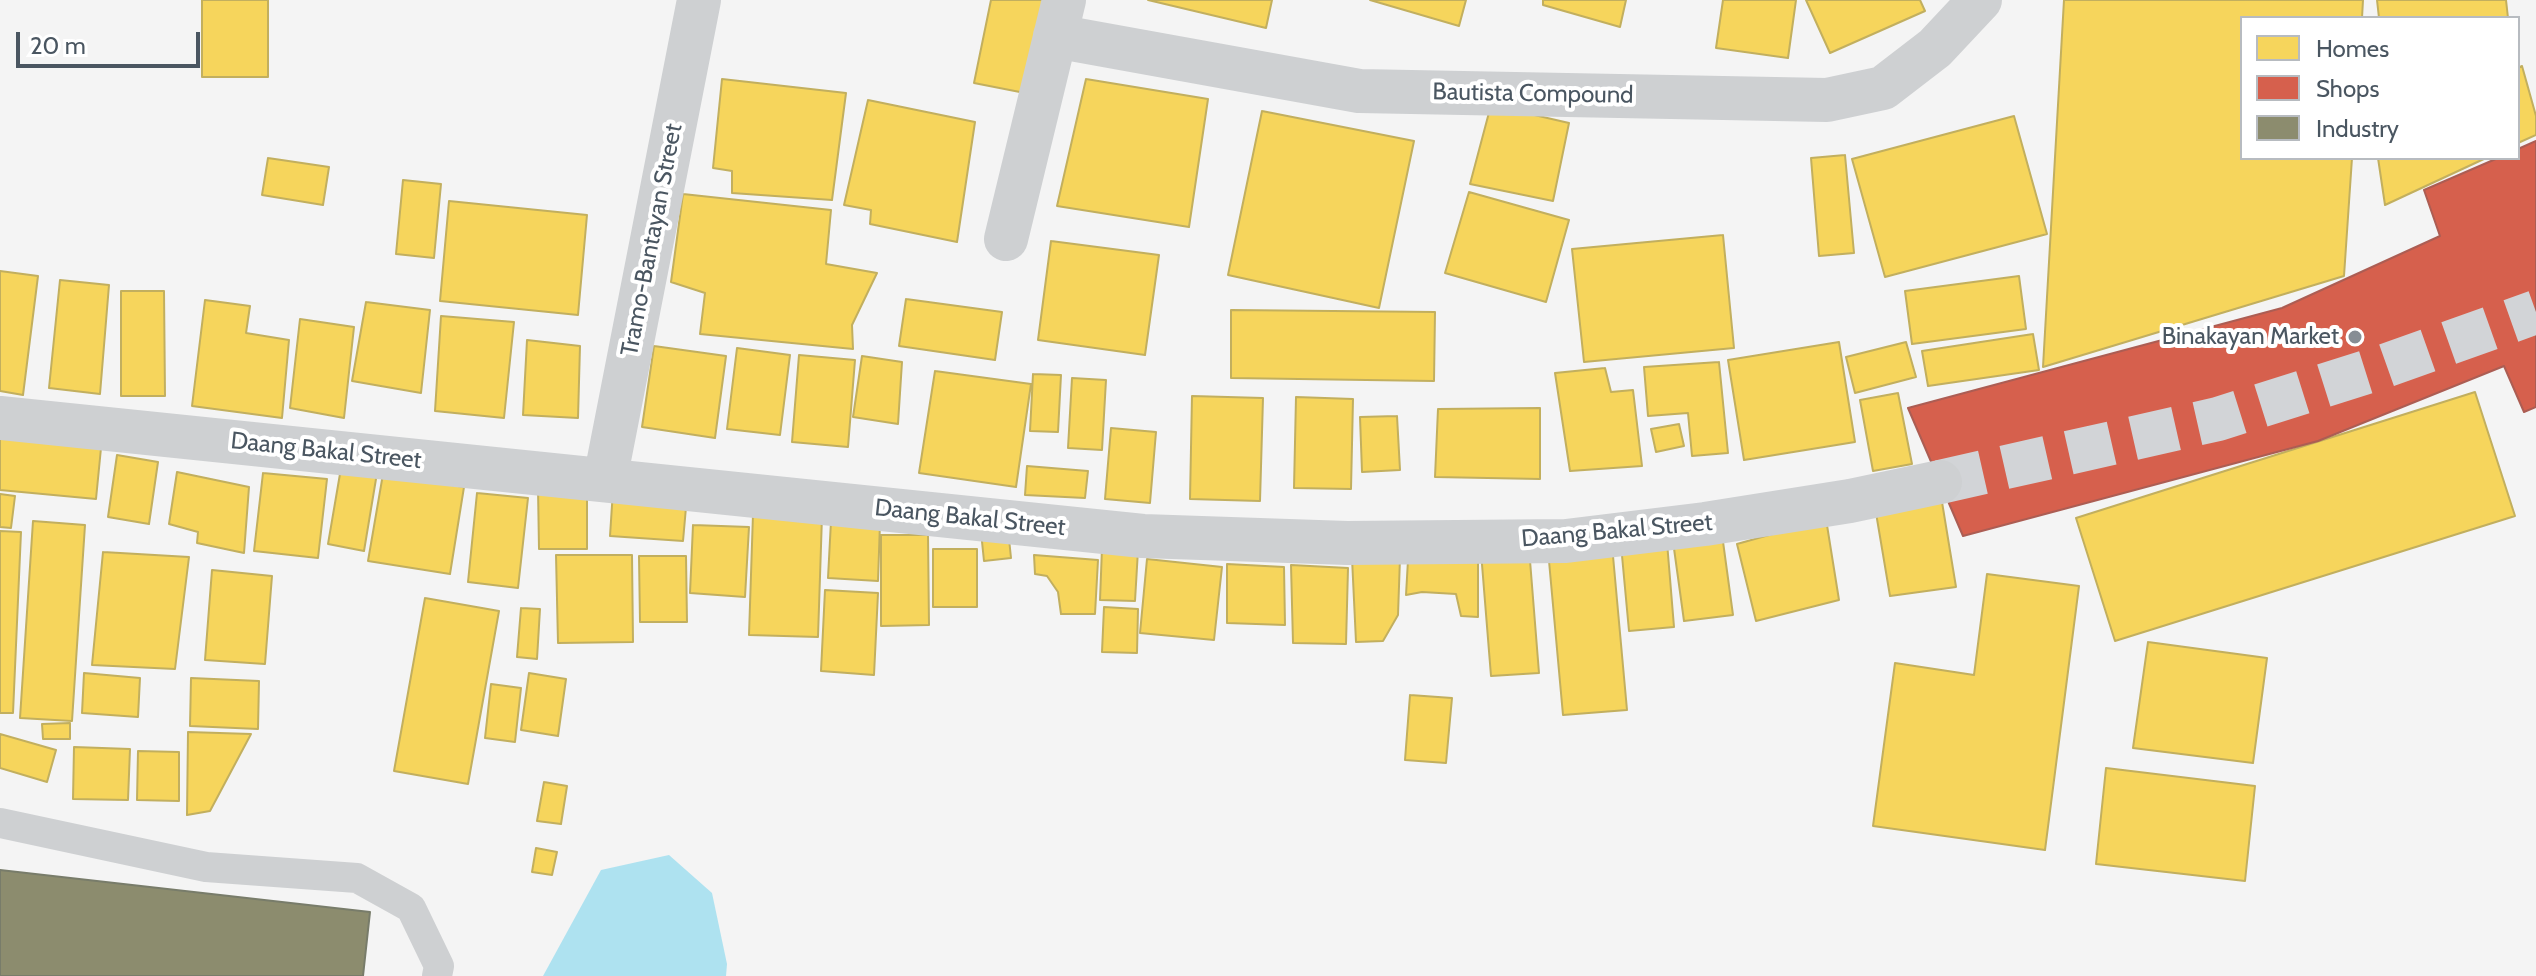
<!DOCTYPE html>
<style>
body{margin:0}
#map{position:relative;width:2536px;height:976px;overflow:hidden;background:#f4f4f4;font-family:Cabin,sans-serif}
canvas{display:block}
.legend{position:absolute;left:2240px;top:16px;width:280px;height:144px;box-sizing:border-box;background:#fff;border:2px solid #b7bbc0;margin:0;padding:10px 14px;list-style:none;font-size:24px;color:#4a5661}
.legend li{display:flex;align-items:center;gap:16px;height:40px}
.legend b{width:40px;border:2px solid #b7bbc0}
.scale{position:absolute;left:16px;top:32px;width:184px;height:36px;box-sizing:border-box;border:4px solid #4a5661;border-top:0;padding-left:10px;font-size:24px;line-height:28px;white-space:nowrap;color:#4a5661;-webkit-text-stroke:6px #fff;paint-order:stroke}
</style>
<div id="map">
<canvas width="2536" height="976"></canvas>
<ul class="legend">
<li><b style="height:22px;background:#f6d55c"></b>Homes</li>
<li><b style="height:22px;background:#d6604d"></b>Shops</li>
<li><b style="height:22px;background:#8c8c6e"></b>Industry</li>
</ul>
<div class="scale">20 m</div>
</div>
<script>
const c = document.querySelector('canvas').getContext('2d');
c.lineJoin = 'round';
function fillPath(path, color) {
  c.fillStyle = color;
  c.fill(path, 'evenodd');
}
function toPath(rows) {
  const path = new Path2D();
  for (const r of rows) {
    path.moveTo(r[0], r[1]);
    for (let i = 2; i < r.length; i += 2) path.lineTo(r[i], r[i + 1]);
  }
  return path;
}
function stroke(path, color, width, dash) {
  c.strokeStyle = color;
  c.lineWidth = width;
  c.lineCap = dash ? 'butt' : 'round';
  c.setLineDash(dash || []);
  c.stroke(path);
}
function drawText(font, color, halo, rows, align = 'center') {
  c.font = font + ' Cabin,sans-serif';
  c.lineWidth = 8;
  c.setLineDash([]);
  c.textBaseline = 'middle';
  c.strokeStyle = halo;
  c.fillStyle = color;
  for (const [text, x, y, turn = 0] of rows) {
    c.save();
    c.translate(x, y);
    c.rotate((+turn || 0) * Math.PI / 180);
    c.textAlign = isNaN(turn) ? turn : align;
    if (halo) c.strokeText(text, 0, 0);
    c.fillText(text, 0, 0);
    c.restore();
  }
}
fillPath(toPath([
 [669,855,712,893,727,964,726,976,543,976,601,870]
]), '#aee2f0');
const homes = toPath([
 [202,0,268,0,268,77,202,77,202,0],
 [991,0,1049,0,1030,94,974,83,991,0],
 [1148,0,1272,0,1266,28,1148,0],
 [1370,0,1466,0,1459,26,1370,0],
 [1543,0,1626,0,1620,27,1543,5,1543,0],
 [1723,0,1796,0,1788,58,1716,48,1723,0],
 [1806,0,1920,0,1925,11,1830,53,1806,0],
 [2064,0,2363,0,2362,18,2242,18,2242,158,2352,158,2344,276,2043,367,2064,0],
 [2377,0,2506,0,2508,18,2379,18,2377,0],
 [2522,66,2536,116,2536,135,2518,143,2518,68,2522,66],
 [722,79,846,93,832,200,732,193,732,171,713,168,722,79],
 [1086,79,1208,99,1189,227,1057,206,1086,79],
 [868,100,975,122,957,242,870,224,871,210,844,205,868,100],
 [1491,105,1569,123,1553,201,1470,184,1491,105],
 [1262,111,1414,141,1379,308,1228,275,1262,111],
 [2014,116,2047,234,1885,277,1852,159,2014,116],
 [1845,155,1854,253,1819,256,1811,158,1845,155],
 [268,158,329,167,323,205,262,195,268,158],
 [2378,158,2486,158,2385,205,2378,158],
 [403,180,441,184,434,258,396,254,403,180],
 [1469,192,1569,220,1546,302,1445,273,1469,192],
 [683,194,831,210,826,264,877,273,852,325,853,349,700,334,705,293,671,282,683,194],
 [449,201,587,215,578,315,440,301,449,201],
 [1723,235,1734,348,1584,362,1572,249,1723,235],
 [1051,241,1159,255,1145,355,1038,340,1051,241],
 [0,271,38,276,23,395,0,391,0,271],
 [2019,276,2026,329,1912,344,1905,291,2019,276],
 [60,280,109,285,100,394,49,388,60,280],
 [121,291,164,291,165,396,121,396,121,291],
 [906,299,1002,312,995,360,899,346,906,299],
 [205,300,250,306,246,333,289,340,282,418,192,406,205,300],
 [366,302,430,310,421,393,352,381,366,302],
 [1231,310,1435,312,1434,381,1231,378,1231,310],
 [441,316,514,322,504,418,435,411,441,316],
 [300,319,354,327,344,418,290,408,300,319],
 [2033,334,2039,370,1928,386,1922,351,2033,334],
 [527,340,580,346,578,418,523,415,527,340],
 [1839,342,1855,442,1744,460,1728,360,1839,342],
 [1906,342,1916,377,1855,393,1846,357,1906,342],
 [654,346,726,356,715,438,642,427,654,346],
 [737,348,790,355,780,435,727,429,737,348],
 [799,355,855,360,848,447,792,442,799,355],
 [862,356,902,362,898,424,853,417,862,356],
 [1719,362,1728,453,1692,456,1688,413,1648,416,1644,367,1719,362],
 [1605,368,1611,392,1633,390,1642,466,1570,471,1555,373,1605,368],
 [935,371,1031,384,1016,487,919,473,935,371],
 [1033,374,1061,375,1058,432,1030,431,1033,374],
 [1072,378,1106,380,1102,450,1068,448,1072,378],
 [2475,392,2515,516,2115,641,2076,518,2475,392],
 [1898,393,1912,464,1873,471,1860,400,1898,393],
 [1192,396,1263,398,1260,501,1190,499,1192,396],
 [1296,397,1353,399,1351,489,1294,488,1296,397],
 [1540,408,1540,479,1435,477,1438,409,1540,408],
 [1397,416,1400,470,1362,472,1360,417,1397,416],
 [1679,424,1684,446,1656,452,1651,429,1679,424],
 [1111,428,1156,432,1150,503,1105,499,1111,428],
 [0,438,101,448,96,499,0,490,0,438],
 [117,455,158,462,149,524,108,517,117,455],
 [1027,466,1088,471,1085,498,1025,495,1027,466],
 [341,468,377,473,364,551,328,544,341,468],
 [177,472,249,487,244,553,197,543,198,532,169,524,177,472],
 [263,473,327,479,318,558,254,551,263,473],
 [383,474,464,487,450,574,368,561,383,474],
 [538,488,587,488,587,549,539,549,538,488],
 [613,490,687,496,683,541,610,536,613,490],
 [477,493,528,498,518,588,468,582,477,493],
 [0,494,15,496,11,528,0,527,0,494],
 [1941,496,1956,587,1890,596,1875,507,1941,496],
 [753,514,822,516,818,637,749,635,753,514],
 [1826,519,1839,600,1756,621,1737,544,1826,519],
 [33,521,85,525,72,721,20,718,33,521],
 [831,521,880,523,878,581,828,578,831,521],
 [693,525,749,527,745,597,690,593,693,525],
 [1721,527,1733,615,1684,621,1672,534,1721,527],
 [1008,529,1011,558,984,561,981,532,1008,529],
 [1666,530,1674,627,1629,631,1620,534,1666,530],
 [0,531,21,532,13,713,0,713,0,531],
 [881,535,928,535,929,625,881,626,881,535],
 [1612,545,1627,710,1563,715,1548,550,1612,545],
 [1102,548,1138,550,1135,601,1100,600,1102,548],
 [1529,548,1539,673,1491,676,1481,552,1529,548],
 [933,549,977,549,977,607,933,607,933,549],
 [103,552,189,557,175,669,92,665,103,552],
 [556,555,632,555,633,642,558,643,556,555],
 [1034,555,1098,560,1095,614,1061,614,1058,592,1047,576,1035,574,1034,555],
 [639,556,686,556,687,622,640,622,639,556],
 [1352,558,1400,558,1398,615,1383,641,1356,642,1352,558],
 [1147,559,1222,567,1214,640,1140,633,1147,559],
 [1408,560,1478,561,1478,617,1461,616,1456,594,1422,592,1406,595,1408,560],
 [1227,564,1284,567,1285,625,1227,623,1227,564],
 [1291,565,1348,568,1346,644,1293,643,1291,565],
 [212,570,272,576,265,664,205,660,212,570],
 [1987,574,2079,586,2045,850,1873,826,1895,663,1974,675,1987,574],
 [825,590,878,593,874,675,821,671,825,590],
 [425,598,499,611,468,784,394,771,425,598],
 [1104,607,1138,609,1137,653,1102,652,1104,607],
 [521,608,540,609,537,659,517,657,521,608],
 [2148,642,2267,658,2253,763,2133,748,2148,642],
 [84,673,140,678,138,717,82,713,84,673],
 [529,673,566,679,558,736,521,730,529,673],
 [191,678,259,681,258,729,190,726,191,678],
 [491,684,521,688,515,742,485,738,491,684],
 [1410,695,1452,698,1446,763,1405,760,1410,695],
 [70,723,70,739,43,739,42,724,70,723],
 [188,732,251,734,210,811,187,815,188,732],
 [0,734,56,750,47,782,0,768,0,734],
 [74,747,130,749,128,800,73,799,74,747],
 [138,751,179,752,179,801,137,800,138,751],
 [2106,768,2255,786,2245,881,2096,864,2106,768],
 [544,782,567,786,561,824,537,821,544,782],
 [536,848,557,852,552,875,532,872,536,848]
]);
fillPath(homes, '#f6d55c');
stroke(homes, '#c2af5e', 2);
const shops = toPath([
 [2536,141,2536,407,2524,412,2504,366,2318,441,1963,536,1908,408,2282,308,2440,236,2424,190,2498,158,2518,158,2518,149,2536,141]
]);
fillPath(shops, '#d6604d');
stroke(shops, '#ac5d53', 2);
const industry = toPath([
 [0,870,370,912,363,976,0,976,0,870]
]);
fillPath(industry, '#8c8c6e');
stroke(industry, '#787c6a', 2);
stroke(toPath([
 [1940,482,2218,419,2373,370,2536,312]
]), '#d2d4d7', 44, [44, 22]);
stroke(toPath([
 [0,823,206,867,357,878,411,908,439,966,437,976]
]), '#ced0d2', 30);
stroke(toPath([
 [1055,36,1359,91,1827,100,1883,88,1935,48,1980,0],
 [1006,239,1064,0],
 [0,418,1143,536,1347,543,1566,541,1705,524,1850,501,1940,482],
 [605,480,699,0]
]), '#ced0d2', 44);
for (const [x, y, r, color] of [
 [2355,337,8,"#868d94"]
]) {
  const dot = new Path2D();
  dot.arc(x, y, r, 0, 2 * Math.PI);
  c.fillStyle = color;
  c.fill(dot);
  stroke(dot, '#fff', 3);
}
drawText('24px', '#4a5661', '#fff', [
 ["Bautista Compound",1533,94,1],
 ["Tramo-Bantayan Street",652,240,-79],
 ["Daang Bakal Street",326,451,6],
 ["Daang Bakal Street",970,518,6],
 ["Daang Bakal Street",1617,531,-5]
]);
drawText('24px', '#4a5661', '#fff', [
 ["Binakayan Market",2339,337]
], 'right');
</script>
